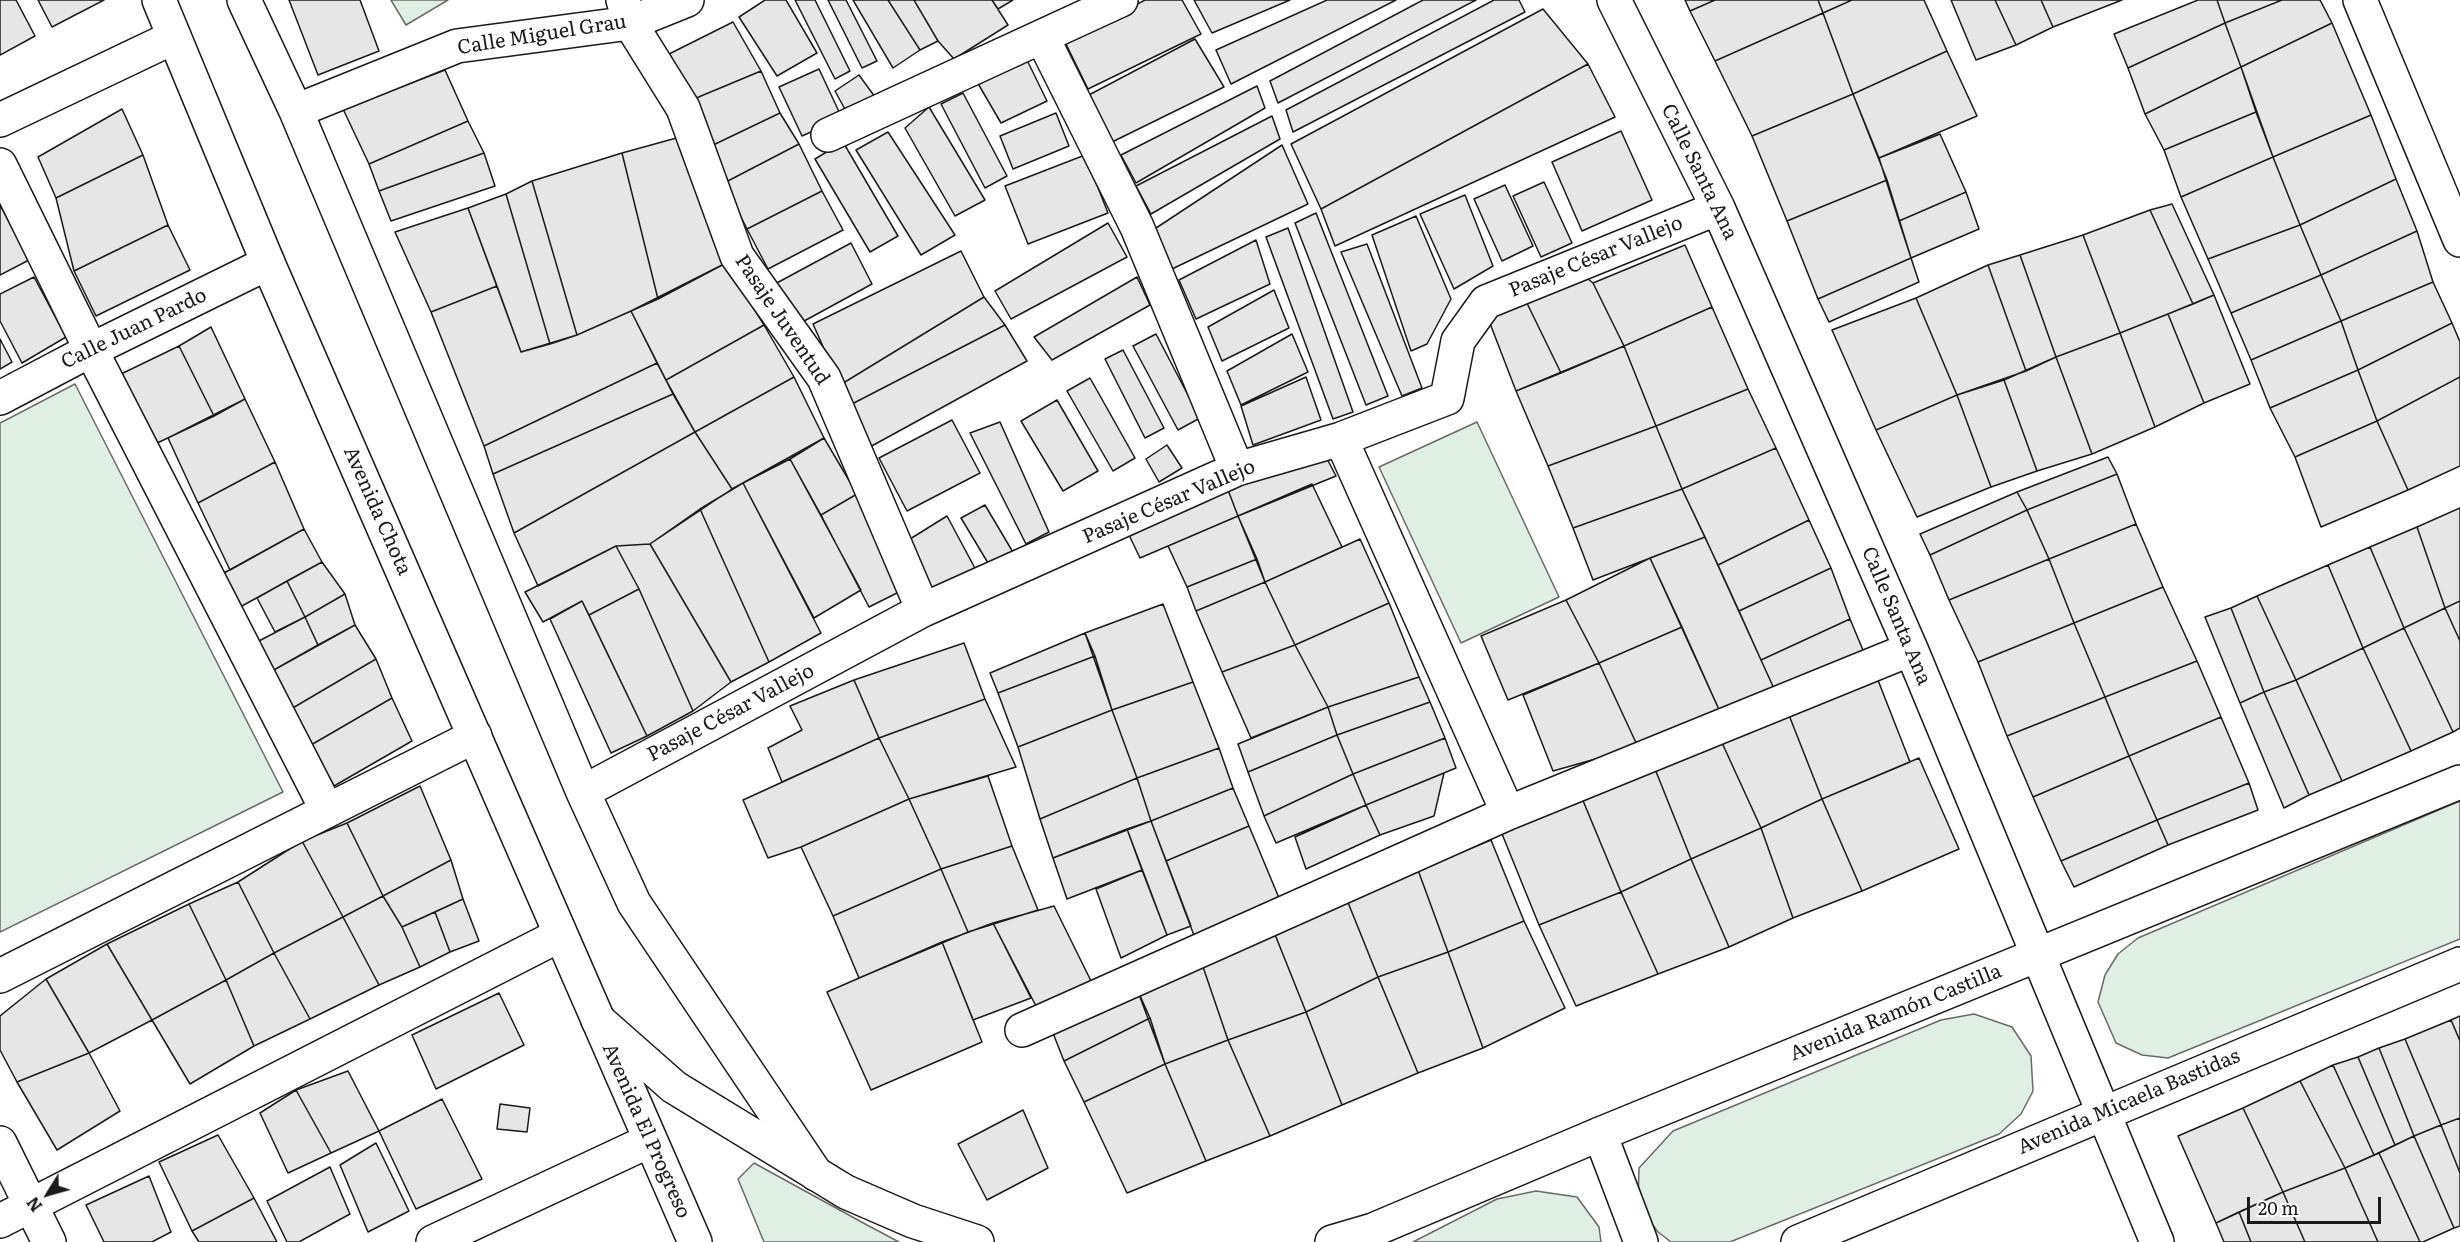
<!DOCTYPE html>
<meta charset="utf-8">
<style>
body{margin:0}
#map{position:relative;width:2460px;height:1242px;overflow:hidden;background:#fff;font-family:Literata,serif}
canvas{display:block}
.north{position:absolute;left:18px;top:1164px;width:60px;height:60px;-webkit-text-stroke:4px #fff;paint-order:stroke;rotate:233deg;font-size:16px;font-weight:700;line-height:24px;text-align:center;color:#1a1a1a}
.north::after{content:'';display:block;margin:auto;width:21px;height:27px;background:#1a1a1a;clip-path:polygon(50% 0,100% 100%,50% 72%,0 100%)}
.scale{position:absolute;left:2247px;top:1197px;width:134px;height:27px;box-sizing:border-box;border:3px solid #1a1a1a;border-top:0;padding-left:8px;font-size:18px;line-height:21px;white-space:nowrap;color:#1a1a1a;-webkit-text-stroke:4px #fff;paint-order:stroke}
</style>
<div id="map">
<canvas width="2460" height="1242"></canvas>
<div class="north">N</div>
<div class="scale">20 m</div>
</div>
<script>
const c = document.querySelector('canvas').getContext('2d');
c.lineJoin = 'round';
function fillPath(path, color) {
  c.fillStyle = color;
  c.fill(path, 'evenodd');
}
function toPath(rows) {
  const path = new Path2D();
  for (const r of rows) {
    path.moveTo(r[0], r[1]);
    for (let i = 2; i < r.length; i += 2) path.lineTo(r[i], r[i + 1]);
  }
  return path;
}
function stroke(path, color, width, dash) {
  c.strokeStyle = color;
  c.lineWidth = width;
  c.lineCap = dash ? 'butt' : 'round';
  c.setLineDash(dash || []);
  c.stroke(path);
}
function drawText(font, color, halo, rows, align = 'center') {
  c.font = font + ' Literata,serif';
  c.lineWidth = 4.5;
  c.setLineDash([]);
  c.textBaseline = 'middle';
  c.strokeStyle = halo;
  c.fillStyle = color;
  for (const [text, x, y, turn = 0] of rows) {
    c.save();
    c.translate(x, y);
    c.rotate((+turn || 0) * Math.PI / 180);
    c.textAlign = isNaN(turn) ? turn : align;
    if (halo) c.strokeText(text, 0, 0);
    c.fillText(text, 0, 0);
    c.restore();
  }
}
const green = toPath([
 [391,0,448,0,406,25,391,0],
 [75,384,283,792,0,932,0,423,75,384],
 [1477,422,1559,597,1461,643,1379,467,1477,422],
 [2460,801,2460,939,2168,1058,2142,1055,2116,1043,2098,1002,2105,975,2118,954,2138,938,2460,801],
 [1974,1014,2012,1027,2031,1056,2033,1091,2021,1114,1999,1134,1730,1242,1671,1242,1658,1232,1638,1205,1639,1168,1673,1131,1941,1020,1974,1014],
 [754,1163,867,1225,899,1242,764,1242,738,1179,754,1163],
 [1536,1191,1577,1197,1599,1227,1601,1242,1413,1242,1497,1199,1536,1191]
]);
fillPath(green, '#e0efe3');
stroke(green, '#6a6a6a', 1.5);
const building = toPath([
 [0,0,16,0,35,36,0,55,0,0],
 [38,0,104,0,52,27,38,0],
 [289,0,360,0,379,51,318,75,289,0],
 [765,0,786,0,817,53,777,76,739,17,765,0],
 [795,0,815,0,850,71,835,79,795,0],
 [828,0,846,0,877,61,862,68,828,0],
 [853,0,888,0,920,50,893,68,853,0],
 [888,0,914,0,938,41,920,50,888,0],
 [914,0,992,0,1008,25,954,59,938,41,914,0],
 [992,0,1013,0,998,9,992,0],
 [1145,0,1182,0,1201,34,1088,89,1065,42,1145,0],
 [1194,0,1290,0,1212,33,1194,0],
 [1327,0,1396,0,1231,84,1216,50,1327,0],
 [1423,0,1476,0,1278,103,1270,81,1423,0],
 [1494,0,1519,0,1525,12,1293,132,1286,110,1494,0],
 [1685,0,1715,0,1690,11,1685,0],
 [1715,0,1818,0,1823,13,1715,61,1690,11,1715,0],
 [1818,0,1852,0,1823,13,1818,0],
 [1852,0,1924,0,1947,51,1853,94,1823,13,1852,0],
 [1951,0,1995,0,2016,45,1976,60,1951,0],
 [1995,0,2041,0,2053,27,2016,45,1995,0],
 [2041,0,2122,0,2053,27,2041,0],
 [2198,0,2217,0,2225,23,2128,68,2114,34,2198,0],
 [2217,0,2282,0,2225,23,2217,0],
 [2282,0,2320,0,2332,23,2241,67,2225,23,2282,0],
 [1543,9,1588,64,1321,209,1291,144,1543,9],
 [1823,13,1853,94,1752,136,1715,61,1823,13],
 [733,22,761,71,689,101,663,57,733,22],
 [2225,23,2241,67,2145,114,2128,68,2225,23],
 [2332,23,2371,115,2273,157,2241,67,2332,23],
 [1195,39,1224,87,1110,143,1087,96,1195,39],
 [1947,51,1977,116,1879,158,1853,94,1947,51],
 [1025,56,1047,101,1001,123,973,75,1025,56],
 [1588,64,1615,117,1335,246,1321,209,1588,64],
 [2241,67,2256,112,2164,150,2145,114,2241,67],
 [819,69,842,118,802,136,779,87,819,69],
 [445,70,468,121,369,164,343,109,445,70],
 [761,71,780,113,709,147,689,101,761,71],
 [859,75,875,97,847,113,835,91,859,75],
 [1257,86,1265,108,1136,183,1121,155,1257,86],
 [963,93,1007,176,985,188,941,104,963,93],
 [1853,94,1887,180,1787,221,1752,136,1853,94],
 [929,107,985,200,955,216,905,128,929,107],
 [122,109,143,155,56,198,38,157,122,109],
 [2256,112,2273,157,2181,197,2164,150,2256,112],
 [780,113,799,144,724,183,709,147,780,113],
 [1056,113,1069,146,1013,169,1000,136,1056,113],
 [2371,115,2396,179,2300,225,2273,157,2371,115],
 [1272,116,1280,139,1151,214,1136,186,1272,116],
 [468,121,484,153,379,191,369,164,468,121],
 [1621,131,1652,200,1582,231,1552,162,1621,131],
 [888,132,955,235,921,255,856,150,888,132],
 [1940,134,1966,192,1899,221,1879,158,1940,134],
 [680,137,726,263,658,299,622,153,680,137],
 [843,142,898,236,870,252,815,159,843,142],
 [799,144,822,191,747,229,724,183,799,144],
 [1282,145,1308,204,1172,269,1153,230,1282,145],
 [484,153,495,186,391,221,379,191,484,153],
 [622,153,658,299,577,335,532,181,622,153],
 [143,155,168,225,74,271,56,198,143,155],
 [1085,155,1108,213,1028,244,1005,186,1085,155],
 [2273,157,2300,225,2208,259,2181,197,2273,157],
 [2396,179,2417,231,2321,275,2300,225,2396,179],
 [1887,180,1911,258,1818,299,1787,221,1887,180],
 [532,181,577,335,550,344,506,194,532,181],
 [1544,182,1572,243,1541,257,1513,196,1544,182],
 [1505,185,1533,246,1502,261,1474,199,1505,185],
 [822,191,843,230,768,269,747,229,822,191],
 [1966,192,1979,229,1911,258,1899,221,1966,192],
 [506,194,550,344,521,352,468,208,506,194],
 [1465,195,1493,266,1454,289,1420,214,1465,195],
 [2172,204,2214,295,2193,304,2150,210,2172,204],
 [0,205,29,260,0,275,0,205],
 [468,208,497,286,431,312,395,232,468,208],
 [2150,210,2193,304,2120,333,2083,235,2150,210],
 [1316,213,1388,396,1366,405,1295,223,1316,213],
 [1416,216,1451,299,1427,344,1411,351,1372,235,1416,216],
 [1108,223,1127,257,1011,319,995,291,1108,223],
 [168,225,190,270,96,316,74,271,168,225],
 [2300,225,2321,275,2231,313,2208,259,2300,225],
 [1288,228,1353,412,1333,419,1266,237,1288,228],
 [2417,231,2433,282,2341,321,2321,275,2417,231],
 [2083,235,2120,333,2056,357,2020,255,2083,235],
 [1256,240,1270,284,1196,319,1179,280,1256,240],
 [851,243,872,284,795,326,773,285,851,243],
 [1367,244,1422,388,1402,396,1341,252,1367,244],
 [1685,245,1712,307,1624,346,1593,283,1685,245],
 [961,251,984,297,840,385,813,324,961,251],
 [2020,255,2056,357,2026,371,1988,265,2020,255],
 [1911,258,1919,282,1829,322,1818,299,1911,258],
 [726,263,764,325,666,380,631,311,726,263],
 [1988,265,2026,371,1957,395,1916,298,1988,265],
 [1581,273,1593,283,1624,346,1561,373,1523,295,1581,273],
 [2321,275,2341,321,2251,360,2231,313,2321,275],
 [34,277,66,337,22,363,0,321,0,294,34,277],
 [1137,277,1150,305,1052,360,1034,337,1137,277],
 [2433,282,2452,323,2358,370,2341,321,2433,282],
 [497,286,521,352,577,335,631,311,657,363,484,446,431,312,497,286],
 [1274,290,1289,328,1222,361,1208,327,1274,290],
 [1523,295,1561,373,1516,391,1486,313,1523,295],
 [2214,295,2250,384,2204,403,2168,314,2214,295],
 [984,297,1005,325,850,405,840,385,984,297],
 [1916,298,1957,395,1876,430,1832,330,1916,298],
 [1712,307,1748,389,1656,426,1624,346,1712,307],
 [2168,314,2204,403,2155,427,2120,333,2168,314],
 [2341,321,2358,370,2270,408,2251,360,2341,321],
 [2452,323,2460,342,2460,377,2377,421,2358,370,2452,323],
 [764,325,794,377,695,432,666,380,764,325],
 [1005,325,1027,361,868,448,850,405,1005,325],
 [211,327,245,399,214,416,179,346,211,327],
 [2120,333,2155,427,2092,454,2056,357,2120,333],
 [1156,334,1200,418,1178,430,1133,346,1156,334],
 [1292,334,1308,372,1241,405,1227,371,1292,334],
 [0,339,12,362,0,369,0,339],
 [179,346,214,416,153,445,119,375,179,346],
 [1624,346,1656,426,1548,466,1516,391,1624,346],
 [1123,350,1164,428,1145,438,1105,359,1123,350],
 [2056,357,2092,454,2037,471,2004,380,2056,357],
 [657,363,673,394,493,474,484,446,657,363],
 [2358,370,2377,421,2295,457,2270,408,2358,370],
 [794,377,824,438,732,489,695,432,794,377],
 [1306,377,1321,420,1253,445,1241,406,1306,377],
 [2460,377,2460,466,2408,490,2377,421,2460,377],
 [1090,378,1135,458,1113,471,1067,391,1090,378],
 [2004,380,2037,471,1991,487,1957,395,2004,380],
 [1748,389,1776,448,1682,489,1656,426,1748,389],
 [673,394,695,432,514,533,493,474,673,394],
 [1957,395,1991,487,1917,517,1876,430,1957,395],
 [245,399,275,462,198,503,168,438,245,399],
 [1057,400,1098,471,1063,491,1021,421,1057,400],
 [952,420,980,473,907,511,879,458,952,420],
 [2377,421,2408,490,2321,527,2295,457,2377,421],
 [1000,422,1049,532,1026,544,970,433,1000,422],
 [1656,426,1682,489,1573,528,1548,466,1656,426],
 [695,432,732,489,650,544,616,546,538,586,514,533,695,432],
 [824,438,857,494,821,515,790,459,824,438],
 [1167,445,1182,468,1159,482,1146,459,1167,445],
 [1776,448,1809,520,1718,565,1682,489,1776,448],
 [1323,451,1336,476,1238,516,1228,490,1323,451],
 [2108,457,2117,474,2027,510,2017,492,2108,457],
 [790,459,861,590,814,618,743,483,790,459],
 [275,462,304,529,230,570,198,503,275,462],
 [2117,474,2136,524,2049,559,2027,510,2117,474],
 [743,483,821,633,769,662,700,509,743,483],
 [1312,484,1342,547,1265,582,1238,516,1312,484],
 [1682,489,1705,537,1593,580,1573,528,1682,489],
 [1228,490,1238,516,1140,558,1129,535,1228,490],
 [2017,492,2027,510,1930,555,1920,534,2017,492],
 [857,494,903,590,869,607,821,515,857,494],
 [985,505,1017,559,994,573,961,518,985,505],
 [2460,508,2460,601,2445,608,2417,527,2460,508],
 [700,509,769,662,731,682,650,544,700,509],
 [2027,510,2049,559,1949,600,1930,555,2027,510],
 [947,516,977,572,931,588,910,539,947,516],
 [1238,516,1257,559,1187,587,1168,546,1238,516],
 [1809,520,1831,568,1739,611,1718,565,1809,520],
 [2136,524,2163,587,2074,623,2049,559,2136,524],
 [2417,527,2445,608,2404,628,2370,547,2417,527],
 [304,529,322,562,231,612,213,579,304,529],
 [1705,537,1776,693,1721,714,1650,558,1705,537],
 [1360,539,1389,603,1295,645,1265,582,1360,539],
 [650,544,731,682,693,711,639,589,616,546,650,544],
 [616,546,639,589,589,615,582,601,543,622,525,592,616,546],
 [2370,547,2404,628,2363,648,2328,565,2370,547],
 [1650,558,1682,627,1599,663,1566,600,1650,558],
 [1257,559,1265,582,1196,611,1187,587,1257,559],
 [2049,559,2074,623,1978,662,1949,600,2049,559],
 [322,562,345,594,305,617,287,581,322,562],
 [2328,565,2363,648,2296,680,2257,596,2328,565],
 [1831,568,1850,619,1761,660,1739,611,1831,568],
 [287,581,305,617,275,632,257,598,287,581],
 [1265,582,1295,645,1222,672,1196,611,1265,582],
 [2163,587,2197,661,2105,697,2074,623,2163,587],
 [639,589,693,711,647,736,589,615,639,589],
 [345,594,355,625,318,645,305,617,345,594],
 [2257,596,2296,680,2264,692,2231,608,2257,596],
 [1566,600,1599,663,1508,700,1481,636,1566,600],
 [582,601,647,736,611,753,550,619,582,601],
 [2460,601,2460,641,2445,608,2460,601],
 [1389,603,1419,677,1328,707,1295,645,1389,603],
 [1163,604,1193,682,1112,710,1085,633,1163,604],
 [2231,608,2264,692,2240,703,2205,617,2231,608],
 [2445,608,2460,641,2460,728,2453,732,2404,628,2445,608],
 [305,617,318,645,272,671,255,643,305,617],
 [1850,619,1865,655,1776,693,1761,660,1850,619],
 [2074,623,2105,697,2007,736,1978,662,2074,623],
 [355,625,376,659,291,709,272,671,355,625],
 [1682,627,1721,714,1638,747,1599,663,1682,627],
 [2404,628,2453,732,2411,751,2363,648,2404,628],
 [1085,633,1095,656,998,693,990,673,1085,633],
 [964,643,985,699,879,738,854,680,964,643],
 [1295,645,1328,707,1251,738,1222,672,1295,645],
 [2363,648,2411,751,2342,781,2296,680,2363,648],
 [1095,656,1112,710,1018,747,998,693,1095,656],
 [376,659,392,698,311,745,291,709,376,659],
 [2197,661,2221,717,2129,756,2105,697,2197,661],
 [1599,663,1638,747,1553,771,1523,695,1599,663],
 [1874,670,1910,762,1822,799,1785,705,1874,670],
 [1419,677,1430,702,1337,735,1328,707,1419,677],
 [854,680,879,738,782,782,768,748,802,730,790,706,854,680],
 [2296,680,2342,781,2309,795,2264,692,2296,680],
 [1193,682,1219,748,1137,778,1112,710,1193,682],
 [2264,692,2309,795,2284,808,2240,703,2264,692],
 [2105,697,2129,756,2033,797,2007,736,2105,697],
 [392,698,412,741,334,786,311,745,392,698],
 [985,699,1016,767,909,799,879,738,985,699],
 [1430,702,1445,738,1353,774,1337,735,1430,702],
 [1785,705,1822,799,1761,828,1718,734,1785,705],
 [1328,707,1337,735,1248,772,1238,744,1328,707],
 [1112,710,1137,778,1040,819,1018,747,1112,710],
 [2221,717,2249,783,2157,820,2129,756,2221,717],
 [1718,734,1761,828,1691,859,1653,764,1718,734],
 [1337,735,1353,774,1264,816,1248,772,1337,735],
 [879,738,909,799,801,847,768,858,743,800,879,738],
 [1445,738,1456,768,1366,805,1353,774,1445,738],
 [1219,748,1233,788,1151,821,1137,778,1219,748],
 [2129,756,2157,820,2061,861,2033,797,2129,756],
 [1919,758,1959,849,1862,891,1822,799,1919,758],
 [1653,764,1691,859,1621,892,1579,791,1653,764],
 [1444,773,1434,816,1380,835,1366,805,1444,773],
 [1353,774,1366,805,1276,843,1264,816,1353,774],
 [988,776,1012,846,941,869,909,799,988,776],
 [1137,778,1151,821,1053,858,1040,819,1137,778],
 [2249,783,2258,810,2168,845,2157,820,2249,783],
 [420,786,451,860,383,896,347,823,420,786],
 [1233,788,1249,826,1166,861,1151,821,1233,788],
 [1579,791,1621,892,1539,925,1500,829,1579,791],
 [909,799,941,869,833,916,801,847,909,799],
 [1822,799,1862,891,1793,918,1761,828,1822,799],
 [1366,805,1380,835,1306,869,1295,837,1366,805],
 [2157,820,2168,845,2074,887,2061,861,2157,820],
 [1151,821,1191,926,1167,935,1127,829,1151,821],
 [347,823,383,896,343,917,302,841,347,823],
 [1249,826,1284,910,1198,946,1166,861,1249,826],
 [1761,828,1793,918,1729,947,1691,859,1761,828],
 [1127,829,1142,870,1067,899,1053,858,1127,829],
 [1491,840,1524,921,1448,952,1418,870,1491,840],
 [302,841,343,917,274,953,238,882,302,841],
 [1012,846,1038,910,968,932,941,869,1012,846],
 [1691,859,1729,947,1658,974,1621,892,1691,859],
 [451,860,463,899,402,927,383,896,451,860],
 [941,869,968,932,859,978,833,916,941,869],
 [1142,870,1167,935,1121,958,1096,889,1142,870],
 [1418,870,1448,952,1378,977,1347,900,1418,870],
 [238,882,274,953,226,980,189,904,238,882],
 [1621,892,1658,974,1576,1006,1539,925,1621,892],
 [383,896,402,927,420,967,379,985,343,917,383,896],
 [463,899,479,941,450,952,435,912,463,899],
 [1347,900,1378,977,1306,1012,1274,932,1347,900],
 [189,904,226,980,152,1020,107,944,189,904],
 [1054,906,1092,983,1036,1006,993,923,1054,906],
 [435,912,450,952,420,967,402,927,435,912],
 [343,917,379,985,310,1019,274,953,343,917],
 [1524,921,1565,1008,1483,1048,1448,952,1524,921],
 [993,923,1031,998,973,1020,942,942,993,923],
 [1274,932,1306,1012,1228,1040,1201,961,1274,932],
 [942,942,982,1042,871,1090,827,992,942,942],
 [107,944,152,1020,89,1053,46,979,107,944],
 [1448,952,1483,1048,1418,1073,1378,977,1448,952],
 [274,953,310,1019,254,1046,226,980,274,953],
 [1201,961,1228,1040,1165,1064,1137,989,1201,961],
 [1378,977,1418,1073,1342,1105,1306,1012,1378,977],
 [46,979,89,1053,17,1082,0,1050,0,1016,46,979],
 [226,980,254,1046,190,1084,152,1020,226,980],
 [1137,989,1150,1018,1064,1061,1051,1028,1137,989],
 [499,993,524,1045,436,1089,412,1035,499,993],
 [1306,1012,1342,1105,1270,1136,1228,1040,1306,1012],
 [2460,1016,2460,1041,2451,1020,2460,1016],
 [1150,1018,1165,1064,1084,1102,1064,1061,1150,1018],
 [2451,1020,2460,1041,2460,1118,2441,1125,2405,1039,2451,1020],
 [2405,1039,2441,1125,2414,1136,2379,1048,2405,1039],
 [1228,1040,1270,1136,1206,1161,1165,1064,1228,1040],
 [2379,1048,2414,1136,2395,1145,2358,1057,2379,1048],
 [89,1053,120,1111,57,1150,17,1082,89,1053],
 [2358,1057,2395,1145,2374,1155,2333,1065,2358,1057],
 [1165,1064,1206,1161,1127,1193,1084,1102,1165,1064],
 [2333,1065,2374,1155,2345,1168,2300,1081,2333,1065],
 [348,1071,379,1131,331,1153,296,1090,348,1071],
 [2300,1081,2345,1168,2283,1192,2243,1108,2300,1081],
 [296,1090,331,1153,288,1173,260,1113,296,1090],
 [442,1099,482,1179,416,1209,379,1131,442,1099],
 [500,1104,530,1108,527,1132,497,1129,500,1104],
 [2243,1108,2283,1192,2216,1223,2178,1136,2243,1108],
 [1023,1110,1048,1168,987,1200,958,1144,1023,1110],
 [2460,1118,2460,1173,2441,1125,2460,1118],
 [2441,1125,2460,1173,2460,1226,2454,1228,2414,1136,2441,1125],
 [218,1135,254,1198,192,1231,159,1162,218,1135],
 [2414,1136,2454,1228,2423,1242,2420,1242,2379,1153,2414,1136],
 [376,1143,409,1211,368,1232,340,1165,376,1143],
 [2379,1153,2420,1242,2378,1242,2345,1168,2379,1153],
 [330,1167,350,1214,299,1242,287,1242,267,1201,330,1167],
 [2345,1168,2378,1242,2305,1242,2283,1192,2345,1168],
 [149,1176,171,1232,152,1242,104,1242,86,1205,149,1176],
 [2283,1192,2305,1242,2251,1242,2239,1212,2283,1192],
 [254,1198,277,1242,199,1242,192,1231,254,1198],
 [2239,1212,2251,1242,2224,1242,2216,1223,2239,1212]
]);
fillPath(building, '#e6e6e6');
stroke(building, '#1a1a1a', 1.5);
const minor = toPath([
 [244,0,296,111,583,792,634,903,816,1174],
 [623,0,630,23,683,108,737,256,824,378,923,610],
 [1614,0,1718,208,1911,649,2157,1242],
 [2360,0,2460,240],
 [1042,37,1137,227,1237,469],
 [296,111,457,46,630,23,687,0],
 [0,120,174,37],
 [828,135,1121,0],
 [0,165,91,350,327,810],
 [0,398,91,350,268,263],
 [1341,439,1508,813],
 [583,792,923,610,1237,469,1341,439,1447,398,1458,341,1486,302,1718,208],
 [0,976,475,736],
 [1022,1030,1508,813,1911,649],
 [1600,1134,1641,1242],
 [0,1143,49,1242],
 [0,1221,560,935],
 [433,1242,649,1141]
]);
const secondary = toPath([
 [598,1020,674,1087,846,1192,913,1221,977,1242],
 [1332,1242,1373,1230,1600,1134,2460,782],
 [1798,1242,2460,964]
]);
const trunk = toPath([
 [159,0,268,263,695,1242]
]);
stroke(minor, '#1a1a1a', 36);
stroke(secondary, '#1a1a1a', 36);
stroke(trunk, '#1a1a1a', 36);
stroke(minor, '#fff', 33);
stroke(secondary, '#fff', 33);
stroke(trunk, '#fff', 33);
drawText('20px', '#1a1a1a', '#fff', [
 ["Calle Miguel Grau",542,35,-9],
 ["Calle Santa Ana",1699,172,64],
 ["Pasaje César Vallejo",1596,257,-22],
 ["Pasaje Juventud",782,320,56],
 ["Calle Juan Pardo",134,329,-26],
 ["Pasaje César Vallejo",1169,502,-23],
 ["Avenida Chota",377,511,66],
 ["Calle Santa Ana",1896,616,67],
 ["Pasaje César Vallejo",731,713,-28],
 ["Avenida Ramón Castilla",1896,1013,-22],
 ["Avenida Micaela Bastidas",2129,1102,-23],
 ["Avenida El Progreso",646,1131,66]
]);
</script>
